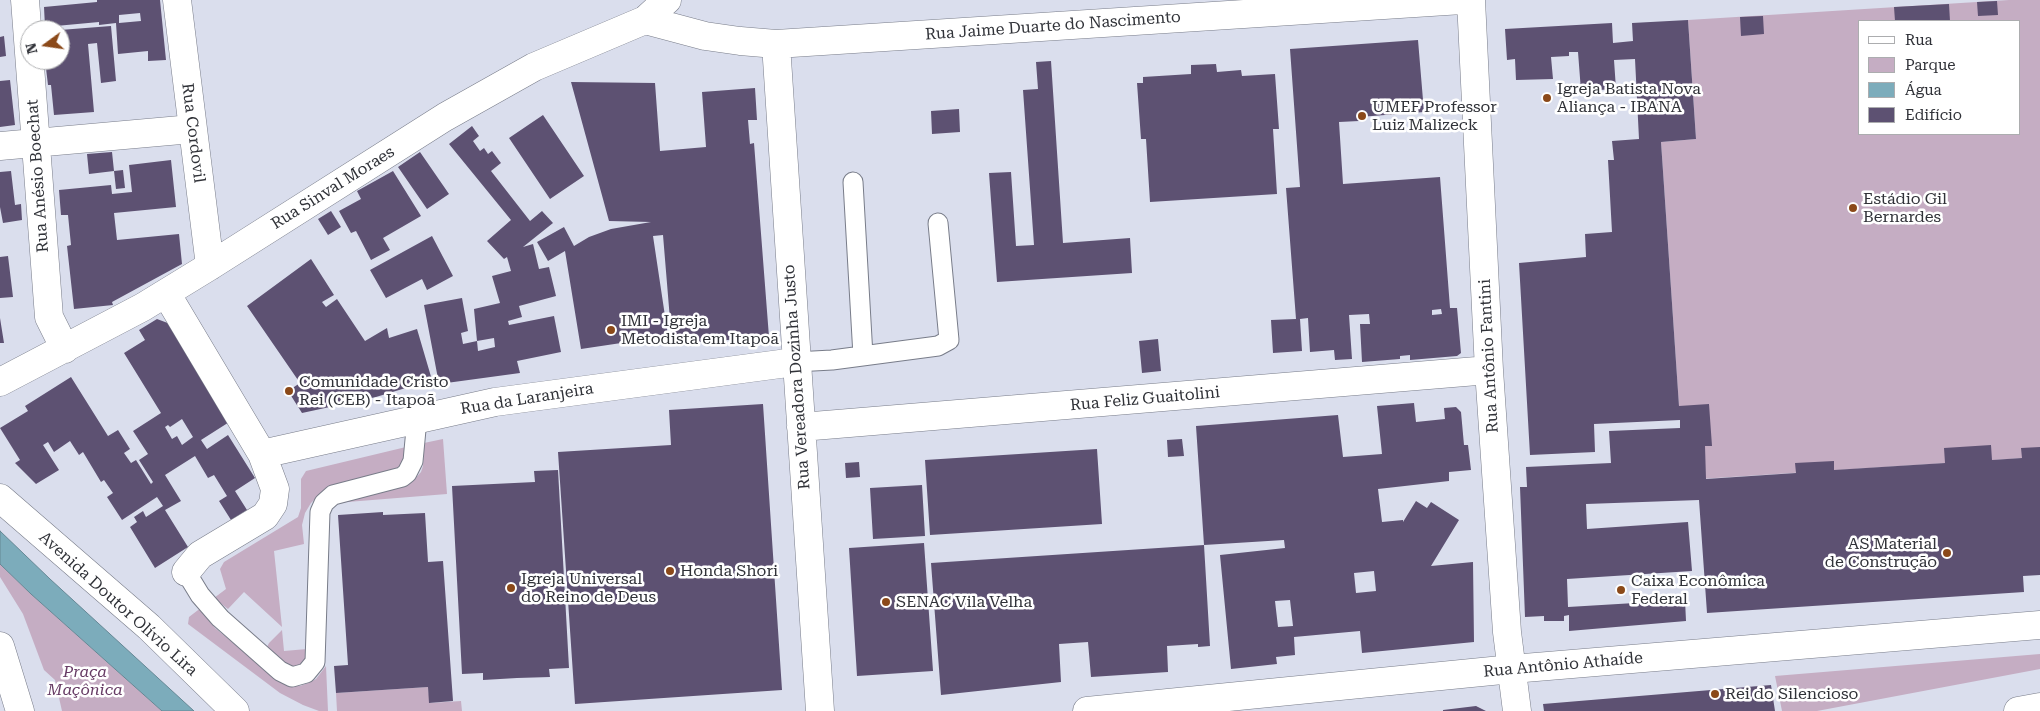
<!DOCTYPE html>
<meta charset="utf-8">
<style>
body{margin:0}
#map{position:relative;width:2040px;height:711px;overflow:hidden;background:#dadeed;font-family:"Roboto Serif",serif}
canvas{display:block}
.legend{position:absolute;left:1858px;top:20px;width:162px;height:115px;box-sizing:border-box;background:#fff;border:1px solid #acadaf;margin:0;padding:6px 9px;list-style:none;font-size:15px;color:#303238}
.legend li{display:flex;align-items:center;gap:10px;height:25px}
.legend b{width:25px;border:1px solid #acadaf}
.north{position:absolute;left:20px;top:20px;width:50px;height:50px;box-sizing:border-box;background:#fff;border:1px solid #acadaf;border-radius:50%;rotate:256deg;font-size:14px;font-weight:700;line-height:20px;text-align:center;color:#303238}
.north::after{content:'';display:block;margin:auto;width:18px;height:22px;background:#8b4919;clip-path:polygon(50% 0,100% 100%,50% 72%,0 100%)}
</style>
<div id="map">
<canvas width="2040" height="711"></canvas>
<ul class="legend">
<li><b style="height:6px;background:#fff"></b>Rua</li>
<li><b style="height:14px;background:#c5adc3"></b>Parque</li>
<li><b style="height:14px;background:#7cacbb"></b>Água</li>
<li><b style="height:14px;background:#5d5172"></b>Edifício</li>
</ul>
<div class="north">N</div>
</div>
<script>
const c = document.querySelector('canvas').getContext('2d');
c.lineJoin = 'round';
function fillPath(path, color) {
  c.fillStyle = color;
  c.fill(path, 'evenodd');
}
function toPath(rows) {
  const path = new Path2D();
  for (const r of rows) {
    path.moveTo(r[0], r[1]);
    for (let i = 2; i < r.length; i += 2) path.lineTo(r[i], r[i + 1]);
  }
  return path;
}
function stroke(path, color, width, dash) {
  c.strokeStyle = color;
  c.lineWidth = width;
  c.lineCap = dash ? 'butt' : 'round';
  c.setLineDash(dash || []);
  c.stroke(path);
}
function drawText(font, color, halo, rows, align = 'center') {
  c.font = font + ' "Roboto Serif",serif';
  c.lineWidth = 5;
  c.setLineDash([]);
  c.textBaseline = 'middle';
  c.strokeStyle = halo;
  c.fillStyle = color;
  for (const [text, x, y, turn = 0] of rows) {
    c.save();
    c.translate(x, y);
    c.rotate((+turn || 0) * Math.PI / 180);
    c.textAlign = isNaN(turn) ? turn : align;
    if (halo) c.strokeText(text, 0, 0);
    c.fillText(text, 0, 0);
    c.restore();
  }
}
fillPath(toPath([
 [2009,0,2040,0,2040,457,1684,480,1661,142,1696,139,1688,20],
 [1859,21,2019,21,2019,134,1859,134],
 [443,439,447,494,335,503,413,481,421,472,423,466,424,443],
 [406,447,404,462,401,468,321,493,311,503,305,513,302,525,304,544,274,551,282,627,244,592,228,609,214,598,226,589,220,569,224,562,298,517,301,508,301,479,306,471],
 [0,564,31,594,162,711,62,711,55,680,44,670,23,614,0,577],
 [202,607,215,628,281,682,300,686,308,683,316,679,326,666,328,711,319,711,303,705,280,693,188,624,189,617],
 [282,630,284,651,307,649,308,658,302,667,290,668,267,647,269,643],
 [2040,654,2040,669,1817,711,1782,711,1775,676],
 [428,687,430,703,461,701,462,711,337,711,336,693]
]), '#c5adc3');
const water = toPath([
 [0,531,50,579,194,711,162,711,31,594,0,564,0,531]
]);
fillPath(water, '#7cacbb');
stroke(water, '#658794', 1);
fillPath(toPath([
 [97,0,160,0,166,60,148,61,148,51,118,54,116,23,99,25,99,22,45,27,44,7,97,2],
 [140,13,141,21,119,23,119,15],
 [1997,1,1998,15,1978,16,1977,2],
 [1949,4,1950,21,1895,21,1894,7],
 [1763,16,1764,34,1741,36,1740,17],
 [1688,20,1696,139,1661,142,1679,406,1709,404,1712,446,1705,446,1706,479,1796,473,1795,463,1834,461,1834,470,1945,463,1944,448,1991,445,1992,460,2022,458,2021,448,2040,447,2040,575,2023,576,2024,592,1707,613,1699,500,1586,504,1587,529,1688,522,1692,571,1567,579,1568,607,1685,600,1686,621,1569,631,1569,615,1564,616,1564,621,1544,621,1544,616,1525,617,1520,487,1527,487,1526,467,1611,463,1609,431,1680,428,1680,420,1594,424,1595,452,1530,455,1519,263,1586,257,1585,234,1612,232,1608,160,1614,160,1612,141,1639,139,1635,59,1614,60,1616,89,1581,91,1578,52,1569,52,1569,56,1551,57,1553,79,1516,80,1515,59,1507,60,1505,29,1612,23,1613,43,1633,41,1632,23],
 [111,26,116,81,101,83,97,43,88,44,94,112,54,115,51,85,48,85,45,60,60,60,60,30],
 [4,36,6,56,0,57,0,37],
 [1418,40,1424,112,1359,117,1359,121,1339,122,1343,184,1440,177,1450,308,1457,308,1461,353,1457,356,1410,360,1410,355,1400,356,1400,359,1362,362,1360,324,1370,324,1369,314,1349,315,1352,359,1335,360,1334,350,1310,352,1308,318,1300,319,1302,351,1273,353,1271,320,1296,319,1286,188,1300,187,1290,49],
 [1441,309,1442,314,1432,315,1432,310],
 [1051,61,1063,243,1130,238,1132,273,997,282,989,173,1011,172,1016,246,1034,245,1023,90,1038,89,1036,62],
 [1216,64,1217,72,1241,70,1242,76,1275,74,1279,129,1273,129,1277,194,1150,202,1146,139,1141,139,1137,83,1143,83,1143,77,1191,74,1191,65],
 [10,80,15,125,0,127,0,81],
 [571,82,655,83,660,151,706,147,702,92,755,88,757,120,748,120,750,144,754,143,769,337,672,344,663,235,653,236,668,336,581,349,565,251,548,261,537,242,564,227,574,246,589,237,611,229,651,222,609,221],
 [959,109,960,132,932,134,931,111],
 [543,115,584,176,550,199,509,138],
 [472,126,479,136,473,141,480,151,484,148,488,154,492,151,501,163,491,171,530,221,542,211,553,223,523,247,533,244,539,269,549,267,556,296,519,306,522,317,508,321,509,325,554,316,561,352,517,361,520,373,439,384,424,305,462,298,468,331,461,333,463,344,477,341,478,351,495,347,494,338,477,341,474,309,500,303,492,276,511,271,507,257,504,259,487,241,511,220,449,144],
 [112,152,114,171,123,170,125,188,116,189,114,171,89,174,87,154],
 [420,152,449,194,427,209,398,167],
 [171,160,176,207,114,213,117,240,179,234,182,264,112,302,113,305,74,309,67,246,71,245,68,215,61,215,59,190,111,185,112,194,132,192,129,165],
 [11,171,15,205,21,204,22,220,3,223,0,207,0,172],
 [393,171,421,216,383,238,390,250,371,260,356,231,351,233,339,211,361,199,357,191],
 [331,211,341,227,328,235,318,219],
 [432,236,453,276,427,290,422,279,386,298,370,270],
 [8,256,13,297,0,298,0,257],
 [311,259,334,295,322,302,326,307,337,299,365,341,387,328,389,338,417,329,432,380,376,397,302,413,288,391,300,383,247,306],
 [0,318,4,343,0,343],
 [157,319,173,325,194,359,191,361,202,380,234,419,201,440,207,449,228,435,255,478,235,491,247,510,231,520,219,501,227,496,214,475,208,478,195,456,165,475,181,501,165,510,188,547,155,568,130,527,137,522,134,517,143,511,146,517,163,506,157,497,122,520,107,497,113,493,104,480,101,482,83,452,79,455,70,441,54,452,48,442,43,445,59,470,36,484,15,463,20,460,0,428,28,411,25,406,71,377,108,436,118,430,130,449,124,453,131,463,136,460,151,484,153,482,139,460,148,454,133,431,161,413,124,353,145,340,139,330],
 [182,419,193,437,182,445,177,436,172,439,165,427,168,425,170,427],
 [1158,339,1161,371,1142,373,1139,341],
 [1414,403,1416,422,1445,419,1444,408,1456,407,1461,412,1464,445,1468,445,1471,470,1449,472,1449,481,1378,489,1382,522,1403,520,1403,522,1416,501,1427,508,1431,502,1459,520,1431,566,1473,562,1474,642,1362,653,1360,631,1294,637,1295,655,1276,657,1277,664,1231,669,1220,555,1285,548,1284,540,1204,545,1196,426,1338,415,1343,457,1382,454,1377,406],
 [1374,571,1376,591,1356,593,1354,573],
 [1290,600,1293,626,1278,627,1275,601],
 [763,404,782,690,575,704,558,452,671,445,669,410],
 [1182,439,1184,456,1168,457,1167,440],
 [1097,449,1102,524,930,535,925,460],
 [859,462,860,477,846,478,845,463],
 [558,470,569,668,549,669,550,677,517,678,483,680,483,673,462,674,452,486,535,482,534,471],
 [922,485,925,536,873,539,870,488],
 [383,512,383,515,425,513,428,562,443,561,453,701,429,703,428,687,336,693,334,666,348,665,338,515],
 [924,543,933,671,857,676,849,548],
 [1204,545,1210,646,1198,647,1198,644,1167,646,1168,672,1091,677,1088,642,1059,644,1061,682,941,695,931,563],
 [1771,685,1775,711,1544,711,1543,704],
 [1476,706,1486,711,1443,711,1443,710]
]), '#5d5172');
const service = toPath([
 [853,182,863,356],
 [795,362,832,360,938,346,949,340,938,223],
 [186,572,200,595,220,618,280,671,292,677,306,673,315,662,320,512,324,503,333,495,402,477,407,473,413,461,417,419]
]);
const minor = toPath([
 [25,0,49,317,65,349],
 [177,0,210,266],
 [1471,0,1489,370,1507,632,1517,711],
 [645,20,705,36,740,41,776,44,1462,0],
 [776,44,820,711],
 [0,146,192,129],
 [166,293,262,454,275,489,273,504,265,516,200,555,186,572],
 [0,382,143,307,210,266,445,117,534,67,645,20,667,0],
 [801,427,1489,370],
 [262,454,495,402,795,362]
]);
const tertiary = toPath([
 [2018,711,2040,707]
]);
const primary = toPath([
 [0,498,149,627,235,711],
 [0,646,20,711],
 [1087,711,1512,669,2040,625]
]);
stroke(service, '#787c89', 21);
stroke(minor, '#787c89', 29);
stroke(tertiary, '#787c89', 29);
stroke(primary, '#787c89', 29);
stroke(service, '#fff', 19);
stroke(minor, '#fff', 28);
stroke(tertiary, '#fff', 28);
stroke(primary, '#fff', 28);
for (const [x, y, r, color] of [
 [1547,98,5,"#8b4919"],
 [1362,116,5,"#8b4919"],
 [1853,208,5,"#8b4919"],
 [611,330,5,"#8b4919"],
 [289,391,5,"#8b4919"],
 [1947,553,5,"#8b4919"],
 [670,571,5,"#8b4919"],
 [511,588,5,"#8b4919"],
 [1621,590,5,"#8b4919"],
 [886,602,5,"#8b4919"],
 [1715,694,5,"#8b4919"]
]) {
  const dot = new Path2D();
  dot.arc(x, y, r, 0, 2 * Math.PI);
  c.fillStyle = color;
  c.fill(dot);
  stroke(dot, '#fff', 2);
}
drawText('16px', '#303238', '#fff', [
 ["Rua Jaime Duarte do Nascimento",1053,26,-4],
 ["Rua Cordovil",193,133,83],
 ["Rua Anésio Boechat",38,176,-94],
 ["Rua Sinval Moraes",333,188,-32],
 ["Rua Antônio Fantini",1489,356,-93],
 ["Rua Vereadora Dozinha Justo",797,377,-94],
 ["Rua da Laranjeira",527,399,-9],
 ["Rua Feliz Guaitolini",1145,399,-5],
 ["Avenida Doutor Olívio Lira",118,604,42],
 ["Rua Antônio Athaíde",1563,665,-5]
]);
drawText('16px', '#303238', '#fff', [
 ["Igreja Batista Nova",1557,89],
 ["Aliança - IBANA",1557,107],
 ["UMEF Professor",1372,107],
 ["Luiz Malizeck",1372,125],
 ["Estádio Gil",1863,199],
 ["Bernardes",1863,217],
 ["IMI - Igreja",621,321],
 ["Metodista em Itapoã",621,339],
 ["Comunidade Cristo",299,382],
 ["Rei (CEB) - Itapoã",299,400],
 ["AS Material",1937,544,"right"],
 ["de Construção",1937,562,"right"],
 ["Honda Shori",680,571],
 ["Igreja Universal",521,579],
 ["do Reino de Deus",521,597],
 ["Caixa Econômica",1631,581],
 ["Federal",1631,599],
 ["SENAC Vila Velha",896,602],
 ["Rei do Silencioso",1725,694]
], 'left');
drawText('italic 16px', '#673c65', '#fff', [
 ["Praça",85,672],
 ["Maçônica",85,690]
]);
</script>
